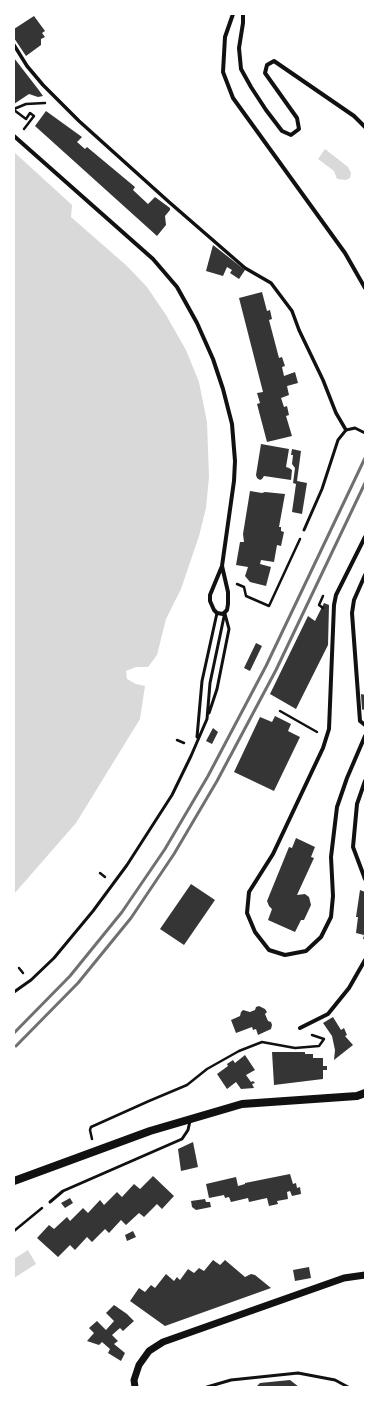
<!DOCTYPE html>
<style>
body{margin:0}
#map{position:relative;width:379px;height:1401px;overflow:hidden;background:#fff;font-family:Lato,sans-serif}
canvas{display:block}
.frame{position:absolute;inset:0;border:15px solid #fff;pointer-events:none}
</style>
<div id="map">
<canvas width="379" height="1401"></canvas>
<div class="frame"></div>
</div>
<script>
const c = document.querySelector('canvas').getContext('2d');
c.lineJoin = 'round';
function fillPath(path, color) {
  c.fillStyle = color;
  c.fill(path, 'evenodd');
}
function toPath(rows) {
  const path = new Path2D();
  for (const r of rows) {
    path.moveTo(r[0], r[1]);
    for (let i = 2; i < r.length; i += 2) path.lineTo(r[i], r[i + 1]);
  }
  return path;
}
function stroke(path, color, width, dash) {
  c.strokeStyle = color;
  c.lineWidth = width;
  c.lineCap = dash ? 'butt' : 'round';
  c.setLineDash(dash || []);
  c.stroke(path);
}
fillPath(toPath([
 [325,149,348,167,351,173,350,178,346,180,337,179,334,171,318,159],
 [14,152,72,205,71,217,127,266,147,287,166,315,186,350,199,382,207,422,209,477,206,508,199,536,181,589,166,619,157,655,148,667,136,667,126,671,127,679,136,684,145,686,140,719,76,823,14,894],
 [28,1250,36,1264,14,1278,14,1259]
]), '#d9d9d9');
fillPath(toPath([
 [34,16,45,31,42,33,45,37,41,39,41,45,26,56,14,38,14,29],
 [14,58,38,89,43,96,38,97,29,94,14,104],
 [46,111,82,137,77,142,85,149,87,147,135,187,133,190,148,204,155,197,170,208,170,210,165,216,166,225,157,236,35,126],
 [213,245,245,270,239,279,230,273,232,270,227,267,223,276,206,271],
 [262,292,267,311,270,310,272,319,269,320,279,358,282,357,285,366,282,367,284,376,295,372,298,383,287,386,289,395,281,398,284,407,287,406,289,415,286,416,292,436,267,442,257,404,260,403,257,393,263,392,239,298],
 [261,444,289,449,286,467,289,468,292,470,291,480,264,476,262,479,260,480,257,478,256,475],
 [292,449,301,451,297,481,307,483,302,514,292,512,296,484,293,483,295,468,292,464,293,455,291,455],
 [250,491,262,493,265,492,285,494,279,527,281,527,281,531,284,532,281,546,277,545,274,562,261,560,260,564,271,567,266,586,250,582,245,576,248,567,236,565,240,542,244,542,243,534],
 [324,603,329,605,328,645,296,709,270,694,308,616,315,621],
 [256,643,262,646,250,671,244,668],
 [361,694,365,695,365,709,363,710,362,709],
 [275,716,291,724,288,731,300,737,274,791,234,772,260,717,272,722],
 [213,728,218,732,212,744,206,741],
 [296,838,315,847,311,857,314,858,297,895,305,894,309,897,311,905,304,920,301,920,295,932,268,920,272,909,269,906,267,901,289,847,292,848],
 [191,884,215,900,184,945,160,929],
 [360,890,365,892,365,939,363,939,364,935,356,933,358,917,356,917],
 [259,1006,265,1009,267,1012,265,1014,268,1021,271,1022,272,1025,271,1029,258,1035,256,1029,253,1030,252,1027,236,1033,231,1020,240,1016,241,1012,243,1010,250,1012,255,1010,256,1007],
 [333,1017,341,1030,344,1028,347,1035,345,1036,353,1045,334,1060,335,1050,332,1036,323,1023],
 [272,1052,305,1052,305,1054,313,1054,313,1058,323,1058,323,1066,327,1066,327,1070,323,1070,323,1079,274,1085],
 [245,1055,255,1070,246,1075,251,1082,253,1081,255,1083,252,1084,254,1088,241,1089,236,1082,227,1089,217,1074,228,1066,227,1064,233,1060,235,1063],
 [193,1142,198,1167,181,1171,178,1149],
 [290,1174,293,1184,296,1183,297,1188,300,1187,301,1194,292,1196,290,1191,287,1192,288,1199,277,1201,278,1204,269,1206,267,1198,249,1202,248,1198,231,1202,229,1197,225,1198,224,1195,209,1198,206,1184,236,1177,238,1186,245,1184,245,1183],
 [153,1176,174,1196,162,1209,157,1204,144,1217,139,1213,126,1225,121,1220,109,1233,105,1229,92,1242,87,1237,75,1250,70,1245,58,1257,37,1238,49,1225,54,1229,67,1217,70,1221,83,1208,88,1213,100,1200,104,1205,117,1192,122,1197,134,1184,140,1189],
 [70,1198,73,1203,65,1208,61,1203],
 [205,1199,206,1202,210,1202,211,1207,196,1210,192,1207,191,1201],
 [133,1231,136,1237,127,1241,125,1235],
 [213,1260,220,1265,225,1260,245,1277,251,1274,255,1275,271,1288,165,1326,130,1301,139,1288,145,1292,151,1285,155,1288,166,1274,174,1281,177,1277,180,1280,188,1269,194,1273,199,1268,204,1271],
 [309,1267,311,1278,295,1281,293,1270],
 [114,1305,127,1314,134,1321,123,1331,120,1328,112,1335,118,1341,114,1344,125,1353,121,1361,108,1353,110,1349,102,1342,99,1345,87,1341,94,1333,89,1328,97,1321,106,1330,114,1321,106,1313],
 [290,1380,299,1387,256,1387,260,1383]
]), '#353535');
stroke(toPath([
 [14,109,26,104,45,103],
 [14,110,26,119,30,113,34,116,24,129],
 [237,584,244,587,246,596,269,606,300,539],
 [323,608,319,605,323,596],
 [280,711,317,732],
 [177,740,184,743],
 [100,873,105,877],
 [19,968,23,973],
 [92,1139,90,1130,91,1127,149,1101,187,1085,207,1069,239,1051,262,1042,295,1048,319,1046,324,1039,312,1035],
 [14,1231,42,1208]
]), '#111', 2.5);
stroke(toPath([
 [304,530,322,489,338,440,346,430,355,428,365,433],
 [209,713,217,689,229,629,225,614],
 [197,737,202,681,217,613],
 [14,992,31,980,54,958,93,911,127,865,172,795,191,756,207,719,210,683,225,612],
 [50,1202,63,1191,182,1139,188,1130,190,1121],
 [207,1387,231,1380,298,1373,335,1380,348,1387]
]), '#111', 3);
stroke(toPath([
 [14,45,27,66,43,85,79,121,169,202,245,268,271,283,292,311,299,330,323,380,336,413,346,430]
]), '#111', 3.5);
stroke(toPath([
 [233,14,225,37,223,72,233,98,345,253,365,288],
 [243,14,243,23,239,48,241,69,251,87,266,110,282,131,291,135,299,129,297,118,265,73,267,65,274,61,354,116,365,127],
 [14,136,153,259,177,287,197,323,213,359,223,389,232,424,235,461,234,481,222,566,210,595,210,601,214,610,217,613,223,614,227,610,228,604,228,592,222,566],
 [365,537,336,595,334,605,329,729,323,748,273,854,249,892,247,913,255,932,269,950,285,955,306,951,321,937,331,917,333,896,331,857,337,807,347,778,365,736],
 [365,575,354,600,352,613,360,721,365,725],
 [365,781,357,804,353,847,365,879],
 [300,1028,328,1014,349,988,365,960]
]), '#111', 4);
stroke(toPath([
 [135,1387,134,1380,139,1365,149,1351,163,1342,344,1278,365,1275]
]), '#111', 7);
stroke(toPath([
 [14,1181,150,1131,242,1104,357,1096,365,1093]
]), '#111', 8);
stroke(toPath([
 [14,1033,70,976,122,912,165,849,208,776,266,666,365,458],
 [16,1046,78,983,131,918,174,854,217,781,276,670,365,483]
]), '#707070', 3);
</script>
